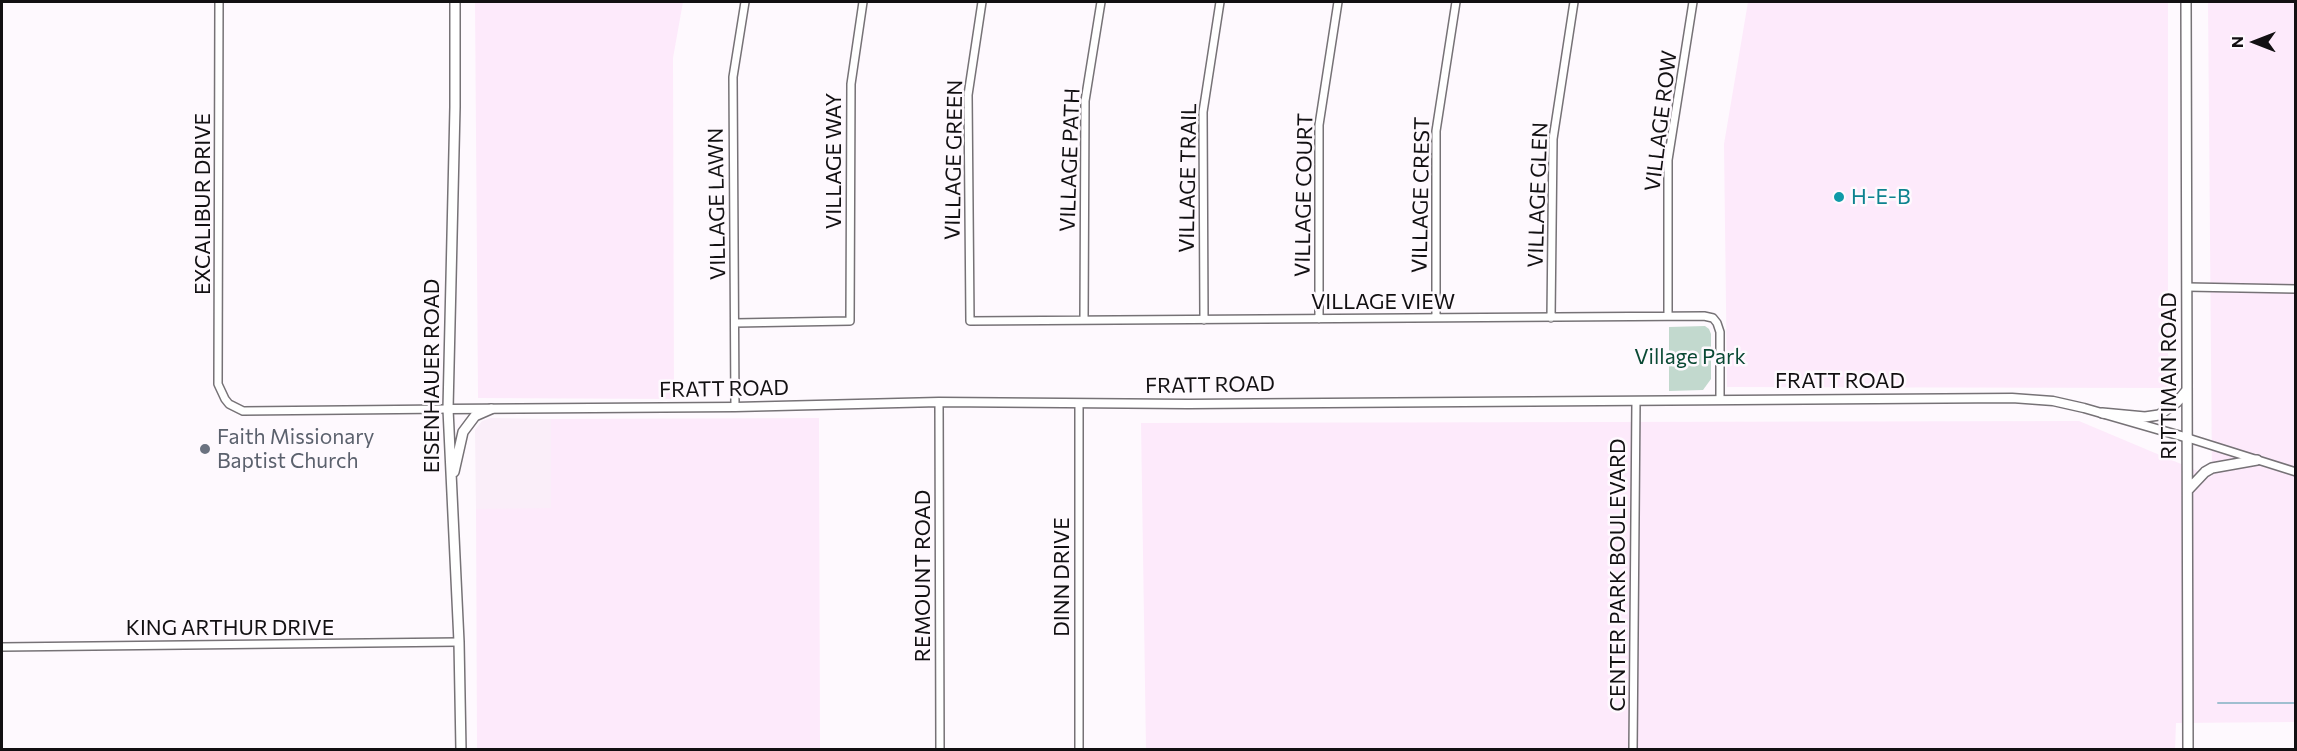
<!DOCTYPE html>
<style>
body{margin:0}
#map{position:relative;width:2297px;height:751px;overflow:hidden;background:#fef9fe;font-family:Commissioner,sans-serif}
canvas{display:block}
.frame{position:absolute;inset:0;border:3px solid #121012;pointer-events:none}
.north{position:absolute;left:2225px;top:12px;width:60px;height:60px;-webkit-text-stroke:4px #fef9fe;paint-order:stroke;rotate:270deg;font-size:16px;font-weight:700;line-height:24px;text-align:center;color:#121012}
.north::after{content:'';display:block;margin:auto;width:21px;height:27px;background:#121012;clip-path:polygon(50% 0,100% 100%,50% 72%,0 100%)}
</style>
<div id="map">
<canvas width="2297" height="751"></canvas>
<div class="frame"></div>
<div class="north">N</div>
</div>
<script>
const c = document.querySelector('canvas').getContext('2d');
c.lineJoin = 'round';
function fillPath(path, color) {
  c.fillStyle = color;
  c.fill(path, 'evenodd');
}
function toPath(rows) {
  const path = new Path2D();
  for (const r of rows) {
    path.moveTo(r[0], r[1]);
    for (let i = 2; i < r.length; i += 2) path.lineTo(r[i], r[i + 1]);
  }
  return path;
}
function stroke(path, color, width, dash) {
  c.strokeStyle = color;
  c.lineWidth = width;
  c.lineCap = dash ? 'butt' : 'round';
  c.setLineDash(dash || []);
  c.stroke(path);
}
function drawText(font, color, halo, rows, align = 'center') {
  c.font = font + ' Commissioner,sans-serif';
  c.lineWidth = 5;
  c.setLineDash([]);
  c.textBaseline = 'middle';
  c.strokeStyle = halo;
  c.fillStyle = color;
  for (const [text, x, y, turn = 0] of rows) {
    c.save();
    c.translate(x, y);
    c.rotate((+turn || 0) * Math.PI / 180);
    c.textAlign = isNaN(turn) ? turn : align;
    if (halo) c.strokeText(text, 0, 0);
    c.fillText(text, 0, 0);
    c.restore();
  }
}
fillPath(toPath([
 [491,418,551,419,551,509,476,509,475,430,482,421]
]), '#faeef9');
fillPath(toPath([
 [475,2,683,2,673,58,674,399,478,398],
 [1748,2,2168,2,2168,388,1727,387,1724,144],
 [2208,2,2295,2,2295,722,2176,723,2175,750,1146,749,1141,423,2079,421,2212,477],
 [819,418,820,749,477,749,476,509,551,508,551,419]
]), '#fdeafb');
fillPath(toPath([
 [1705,326,1709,329,1711,334,1711,379,1703,390,1669,391,1669,327]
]), '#c2d9ce');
stroke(toPath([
 [2218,703,2296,703]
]), '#a0bfd0', 2);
const minor = toPath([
 [219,2,218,384,225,399,229,404,243,411,448,409],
 [982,2,968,95,970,321,1704,316,1713,318,1717,323,1720,332,1720,400],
 [2187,287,2296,289],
 [1668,316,1668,160,1693,2],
 [1436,318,1436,131,1456,2],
 [1551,318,1553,139,1574,2],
 [1319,319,1319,125,1338,2],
 [1084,320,1085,101,1101,2],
 [1204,320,1203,112,1220,2],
 [735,323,850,321,851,84,863,2],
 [939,402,940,750],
 [1079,404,1079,750],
 [735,407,733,77,745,2],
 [2188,438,2296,472],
 [2,647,459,642],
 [1633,750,1636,401]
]);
const tertiary = toPath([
 [448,409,735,407,939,402,1188,404,2012,398,2053,401,2084,408,2188,438]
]);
const secondary = toPath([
 [455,2,455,107,448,409,459,642,461,750],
 [2186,2,2188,750],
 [2102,413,2145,417,2159,415,2177,402,2187,390],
 [454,472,463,432,475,416,491,409],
 [2188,490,2205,472,2212,468,2257,460]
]);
stroke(minor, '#767276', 10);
stroke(tertiary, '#767276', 11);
stroke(secondary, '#767276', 12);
stroke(minor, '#fff', 7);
stroke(tertiary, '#fff', 8);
stroke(secondary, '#fff', 9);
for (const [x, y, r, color] of [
 [1839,197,6,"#0f9aa8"],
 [205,449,6,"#6b7280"]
]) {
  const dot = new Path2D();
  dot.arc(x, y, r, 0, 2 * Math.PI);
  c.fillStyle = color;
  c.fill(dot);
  stroke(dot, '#fef9fe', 2);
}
drawText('21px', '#121012', '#fef9fe', [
 ["VILLAGE ROW",1661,121,-83],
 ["VILLAGE GREEN",954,160,-89],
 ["VILLAGE PATH",1070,160,-88],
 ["VILLAGE WAY",834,161,-90],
 ["VILLAGE TRAIL",1188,178,-89],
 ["VILLAGE COURT",1304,195,-89],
 ["VILLAGE CREST",1421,195,-89],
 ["VILLAGE GLEN",1538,195,-88],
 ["EXCALIBUR DRIVE",203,204,-90],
 ["VILLAGE LAWN",717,204,-91],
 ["VILLAGE VIEW",1383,302],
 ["EISENHAUER ROAD",432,376,-90],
 ["RITTIMAN ROAD",2169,376,-90],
 ["FRATT ROAD",1840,381],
 ["FRATT ROAD",1210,385,-1],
 ["FRATT ROAD",724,389,-1],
 ["CENTER PARK BOULEVARD",1618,575,-90],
 ["REMOUNT ROAD",923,576,-90],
 ["DINN DRIVE",1062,577,-90],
 ["KING ARTHUR DRIVE",230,628]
]);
drawText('21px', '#0d838f', '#fef9fe', [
 ["H-E-B",1851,197]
], 'left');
drawText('21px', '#0a4934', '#fef9fe', [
 ["Village Park",1690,357]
]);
drawText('21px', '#5b616d', '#fef9fe', [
 ["Faith Missionary",217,437],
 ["Baptist Church",217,461]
], 'left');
</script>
